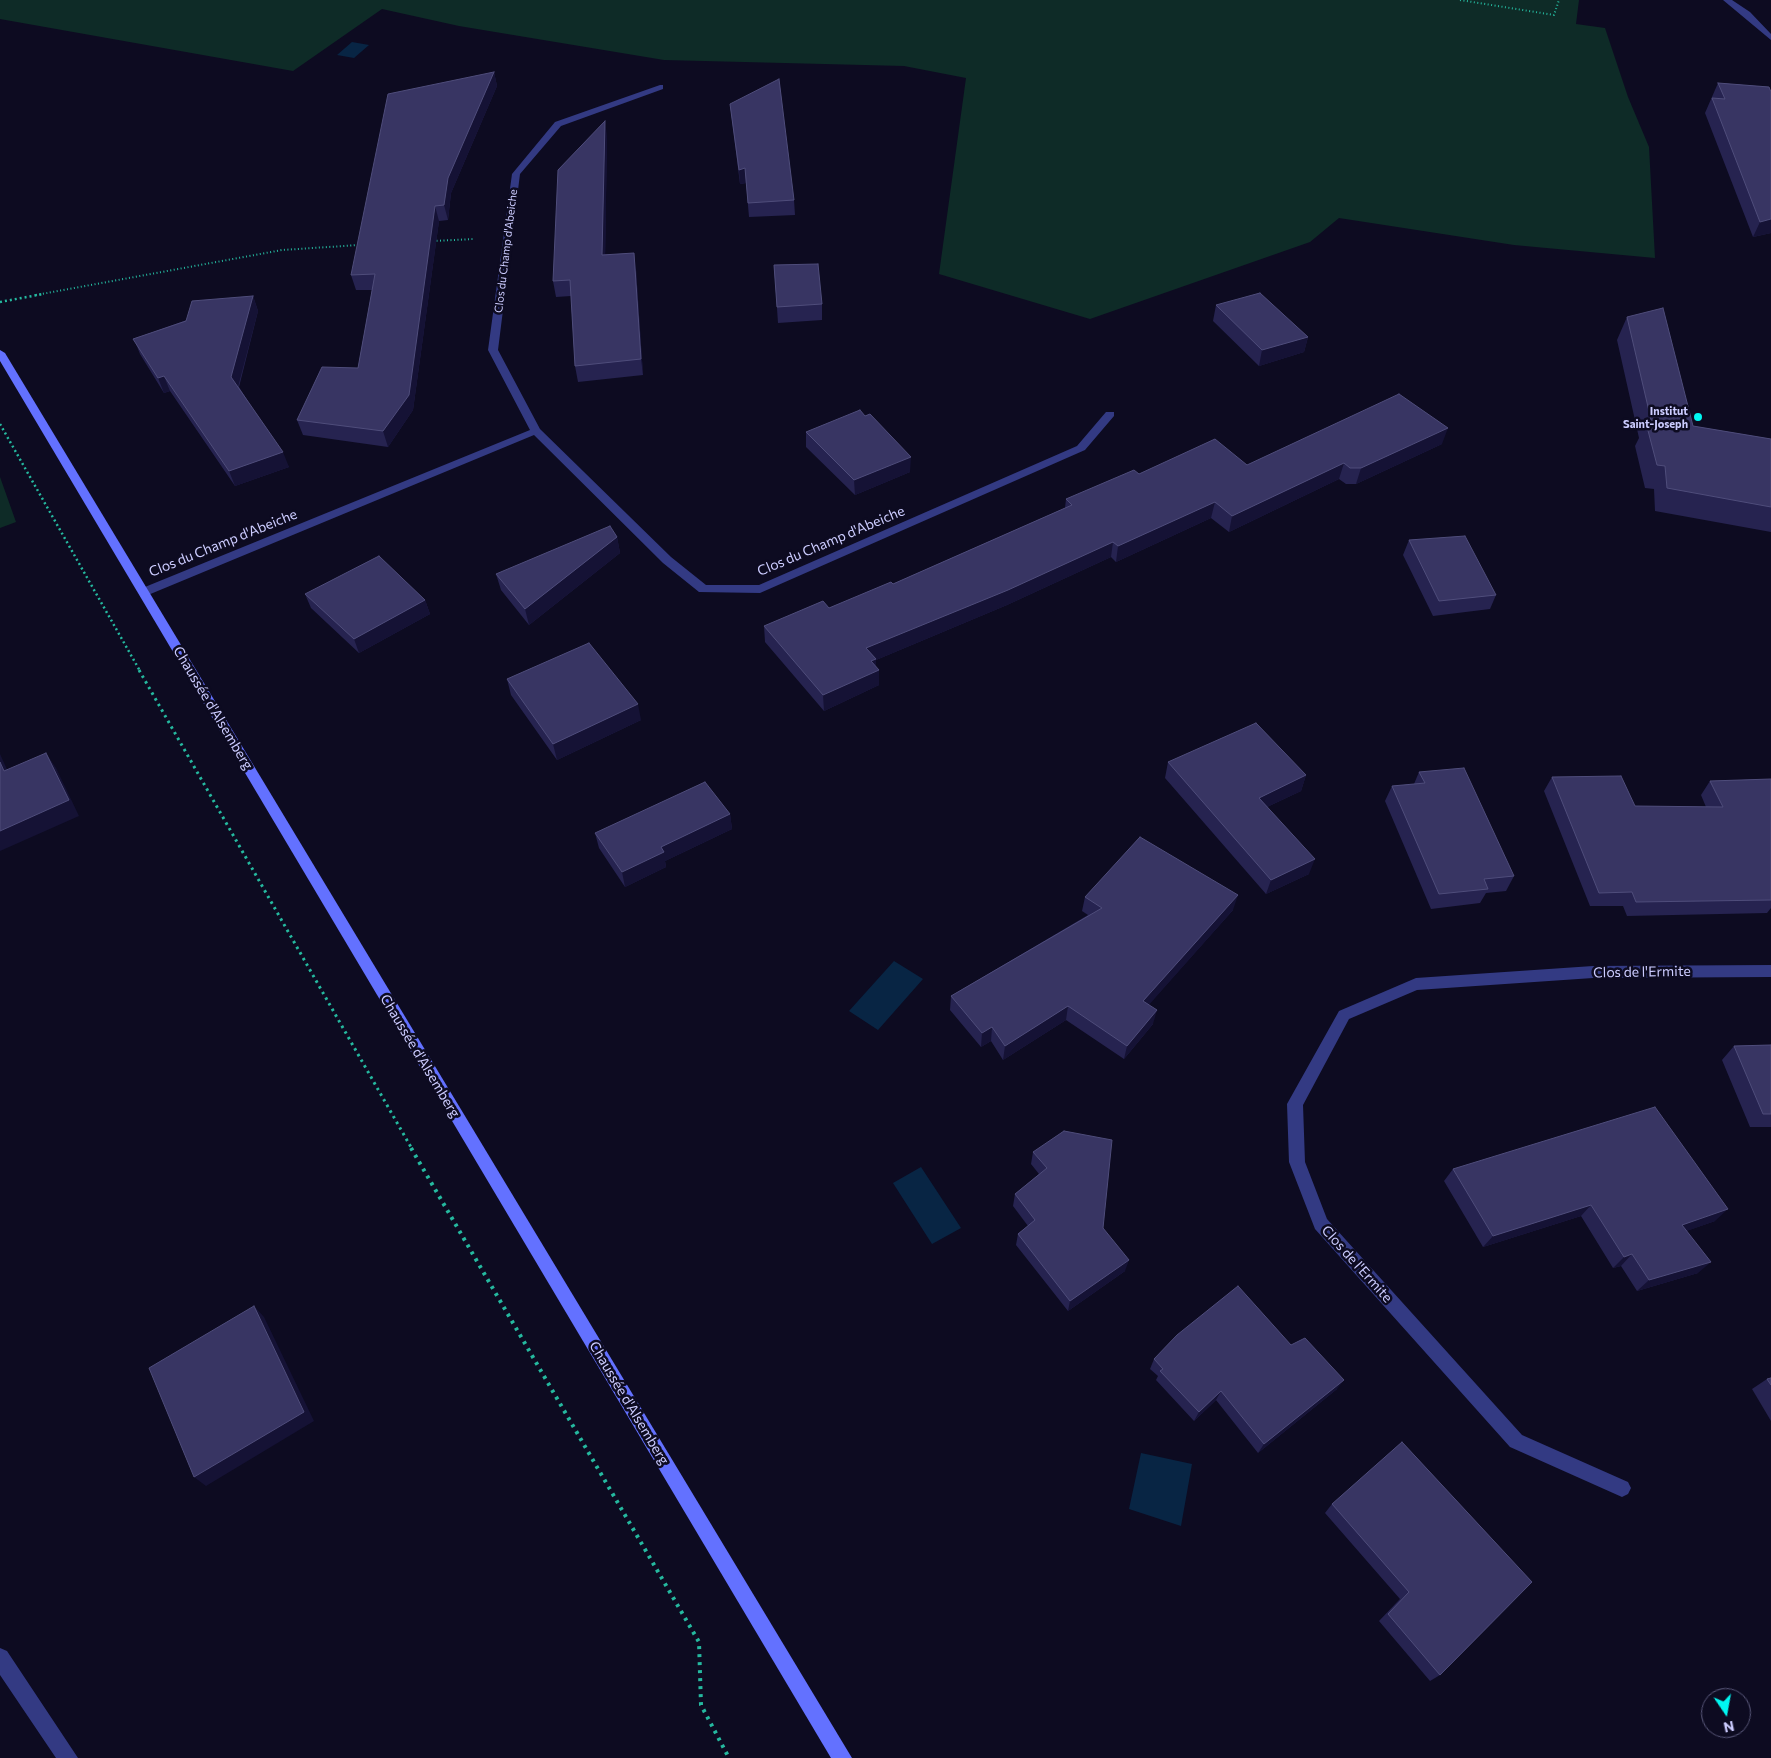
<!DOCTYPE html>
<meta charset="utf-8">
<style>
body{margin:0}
#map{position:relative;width:1771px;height:1758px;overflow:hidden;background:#0d0b21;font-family:Commissioner,sans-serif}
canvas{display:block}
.north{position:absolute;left:1701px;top:1688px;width:50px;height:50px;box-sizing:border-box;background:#0d0b21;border:1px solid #59587a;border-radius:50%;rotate:168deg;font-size:14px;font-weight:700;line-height:20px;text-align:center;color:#ccf}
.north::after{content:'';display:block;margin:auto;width:18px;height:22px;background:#00f7f2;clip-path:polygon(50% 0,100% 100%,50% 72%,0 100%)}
</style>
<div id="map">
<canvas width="1771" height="1758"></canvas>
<div class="north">N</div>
</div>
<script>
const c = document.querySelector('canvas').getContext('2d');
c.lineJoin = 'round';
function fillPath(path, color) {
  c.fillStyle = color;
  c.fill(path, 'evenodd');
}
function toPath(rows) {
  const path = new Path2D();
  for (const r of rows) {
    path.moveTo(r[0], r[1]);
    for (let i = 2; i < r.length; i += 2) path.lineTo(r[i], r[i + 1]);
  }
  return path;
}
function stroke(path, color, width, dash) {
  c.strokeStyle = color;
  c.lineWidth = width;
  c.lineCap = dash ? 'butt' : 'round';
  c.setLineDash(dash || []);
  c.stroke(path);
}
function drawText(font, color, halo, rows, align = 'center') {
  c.font = font + ' Commissioner,sans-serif';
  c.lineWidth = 5;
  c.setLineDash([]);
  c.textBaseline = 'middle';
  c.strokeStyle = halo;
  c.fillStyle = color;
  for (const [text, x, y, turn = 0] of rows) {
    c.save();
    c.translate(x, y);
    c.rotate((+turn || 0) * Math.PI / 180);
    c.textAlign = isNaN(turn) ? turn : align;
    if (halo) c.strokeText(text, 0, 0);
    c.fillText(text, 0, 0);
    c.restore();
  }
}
fillPath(toPath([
 [0,0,1579,0,1576,24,1605,28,1628,97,1649,147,1655,258,1514,245,1339,218,1310,242,1090,319,939,274,966,78,904,66,664,60,459,26,382,9,293,71,0,19],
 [0,477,16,522,0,528]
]), '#0e2b27');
fillPath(toPath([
 [352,42,369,45,354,58,337,55],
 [894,961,923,979,878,1030,849,1011],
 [921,1167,961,1228,932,1244,893,1183],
 [1141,1453,1192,1464,1181,1526,1129,1509]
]), '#082544');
stroke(toPath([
 [1460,0,1554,15,1559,0],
 [433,241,474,239],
 [36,295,282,250,359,245]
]), '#25b99f', 2, [1, 2.5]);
stroke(toPath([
 [0,302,43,294],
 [0,424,140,671]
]), '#25b99f', 2.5, [2, 3]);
stroke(toPath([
 [139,670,412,1149]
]), '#25b99f', 3, [2.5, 4]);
stroke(toPath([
 [411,1148,699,1642,701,1705,729,1758]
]), '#25b99f', 4, [3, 5]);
fillPath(toPath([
 [1723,0,1732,0,1750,12,1771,34,1771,40,1723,0],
 [660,85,663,85,663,89,561,126,520,174,498,350,540,429,671,557,706,585,759,585,1077,446,1106,412,1114,412,1114,416,1085,450,760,593,699,592,663,563,534,435,148,595,140,595,140,589,530,430,488,350,512,174,555,122,660,85],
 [1771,965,1771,977,1593,978,1417,990,1349,1019,1303,1105,1305,1162,1327,1219,1522,1435,1628,1482,1631,1488,1628,1494,1622,1497,1510,1447,1315,1229,1289,1162,1287,1104,1339,1011,1416,978,1593,966,1771,965],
 [0,1648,7,1651,78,1758,56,1758,0,1675,0,1648]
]), '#333a83');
fillPath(toPath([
 [0,350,5,353,852,1758,831,1758,0,361,0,350]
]), '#6371ff');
fillPath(toPath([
 [494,72,497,86,451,193,448,220,439,221,413,410,388,447,303,435,297,420,358,368,372,290,356,290,351,275],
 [1718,83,1769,87,1771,233,1753,237,1705,113],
 [730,104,794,200,795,215,749,217,746,183,740,184],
 [607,136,605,255,636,269,643,375,578,382,575,366,571,296,556,297,553,281],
 [774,265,822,304,822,320,778,323],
 [253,296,258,311,239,387,289,467,235,486,170,391,164,393,140,354,134,339],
 [1216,305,1308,337,1304,352,1259,366,1213,321],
 [1627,317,1693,426,1771,439,1771,532,1655,511,1654,489,1645,488,1635,446,1639,438,1617,340],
 [806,432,910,472,855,495,806,447],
 [1442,444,1356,484,1346,484,1339,479,1229,532,1211,518,1116,562,1111,557,1007,605,876,660,876,666,879,685,824,711,765,642,764,626,829,608,893,584,1065,508,1066,499,1139,474,1247,465],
 [617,537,620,553,529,625,501,590,496,574],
 [1409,540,1496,595,1490,609,1433,616,1403,555],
 [305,594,425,600,430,614,359,653,311,608],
 [507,679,641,720,557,760,511,695],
 [1168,762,1306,775,1301,791,1267,807,1309,874,1266,894,1165,778],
 [1419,772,1514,876,1506,891,1486,893,1480,903,1431,909,1385,801,1392,786,1414,784],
 [1552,777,1635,806,1706,807,1701,795,1710,781,1771,779,1771,908,1767,913,1627,916,1623,906,1590,906,1544,791],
 [730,814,732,829,665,861,666,867,625,887,599,848,595,833],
 [1085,897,1233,910,1149,1004,1153,1024,1124,1059,1066,1020,1003,1060,991,1041,981,1047,950,1010,951,996,1088,915,1082,911],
 [1771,1045,1771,1127,1750,1127,1722,1060,1734,1046],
 [1033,1152,1103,1228,1125,1271,1068,1311,1016,1245,1018,1234,1028,1226,1013,1206,1015,1194,1039,1174,1031,1164],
 [1453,1169,1715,1221,1686,1231,1698,1273,1637,1291,1621,1266,1613,1268,1581,1216,1483,1247,1444,1181],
 [1291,1345,1337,1389,1258,1453,1216,1400,1194,1421,1156,1380,1158,1376,1150,1369,1154,1359],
 [1771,1378,1771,1421,1752,1389,1767,1379],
 [1332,1504,1532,1582,1440,1675,1430,1681,1379,1621,1400,1599,1325,1513]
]), '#262350');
fillPath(toPath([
 [494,72,497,86,451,193,448,220,444,205,448,178],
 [605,121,607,136,605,271,602,255],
 [745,168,746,183,740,184,739,170],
 [435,206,439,221,413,410,388,447,383,431],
 [1771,219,1771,233,1753,237,1760,222],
 [634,253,636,269,643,375,641,359],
 [253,296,258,311,237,391,231,377],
 [1308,337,1304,352,1259,366,1262,350],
 [164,376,170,391,164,393,158,378],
 [1448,428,1442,444,1356,484,1361,468],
 [283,452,289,467,235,486,229,471],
 [911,457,910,472,855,495,854,480],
 [1344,463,1339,479,1229,532,1232,516],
 [1215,502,1211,518,1116,562,1118,546],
 [617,537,620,553,529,625,525,609],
 [1113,542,1111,557,1007,605,876,660,876,671,879,670,879,685,824,711,823,695,866,648],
 [425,600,430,614,359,653,354,639],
 [638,704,641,720,557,760,553,744],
 [46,753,56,768,79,816,0,851,0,831],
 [0,754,15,787,4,771,0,762],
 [1306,775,1301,791,1254,813,1259,798],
 [730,814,732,829,665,861,666,867,625,887,622,872,661,847],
 [1315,859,1309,874,1266,894,1271,880],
 [1238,895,1233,910,1140,1015,1143,1001],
 [1068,1006,1066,1020,1003,1060,1005,1046],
 [1157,1010,1153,1024,1124,1059,1127,1046],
 [992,1027,991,1041,981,1047,982,1033],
 [1591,1205,1581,1216,1483,1247,1493,1236],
 [1728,1209,1715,1221,1670,1237,1682,1225],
 [1632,1254,1621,1266,1613,1268,1624,1257],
 [1129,1260,1125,1271,1068,1311,1070,1301],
 [1711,1262,1698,1273,1637,1291,1649,1280],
 [254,1306,264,1317,314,1421,206,1486,194,1477],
 [1344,1380,1337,1389,1258,1453,1264,1444],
 [1221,1391,1216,1400,1194,1421,1199,1412]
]), '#151235');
const building = toPath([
 [494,72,448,178,444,205,435,206,409,395,383,431,297,420,322,367,358,368,375,274,351,275,388,94,494,72],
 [779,79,794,200,748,203,745,168,739,170,730,104,779,79],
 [1718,83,1769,87,1771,92,1771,219,1760,222,1712,98,1725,99,1718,83],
 [605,121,602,255,634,253,641,359,575,366,570,280,553,281,558,170,605,121],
 [818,264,822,304,777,307,774,265,818,264],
 [1260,293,1308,337,1262,350,1216,305,1260,293],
 [253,296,231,377,283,452,229,471,164,376,158,378,133,339,186,321,192,301,253,296],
 [1663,308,1693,426,1771,439,1771,507,1667,488,1665,466,1657,465,1646,423,1652,424,1627,317,1663,308],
 [1399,394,1448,428,1361,468,1350,468,1344,463,1232,516,1215,502,1118,546,1113,542,1008,590,866,648,876,659,871,661,879,670,823,695,764,626,823,601,829,608,891,582,893,584,1072,505,1066,499,1134,470,1139,474,1215,439,1247,465,1399,394],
 [860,410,865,416,870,414,911,457,854,480,806,432,860,410],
 [610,526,617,537,525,609,496,574,610,526],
 [1465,536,1496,595,1439,601,1409,540,1465,536],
 [379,556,425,600,354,639,305,594,379,556],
 [589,643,638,704,553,744,507,679,589,643],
 [1256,723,1306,775,1259,798,1315,859,1271,880,1168,762,1256,723],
 [46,753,69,800,0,831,0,762,4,771,46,753],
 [1464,768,1514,876,1484,879,1488,889,1439,894,1392,786,1425,783,1419,772,1464,768],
 [1621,776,1635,806,1723,807,1710,781,1771,779,1771,900,1636,902,1632,892,1599,893,1552,777,1621,776],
 [705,782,730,814,661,847,664,852,622,872,595,833,705,782],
 [1140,837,1238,895,1143,1001,1157,1010,1127,1046,1068,1006,1005,1046,992,1027,982,1033,951,996,1102,908,1085,897,1140,837],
 [1771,1045,1771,1114,1763,1114,1734,1046,1771,1045],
 [1655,1107,1728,1209,1682,1225,1711,1262,1649,1280,1632,1254,1624,1257,1591,1205,1493,1236,1453,1169,1655,1107],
 [1064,1131,1112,1140,1103,1228,1129,1260,1070,1301,1018,1234,1035,1220,1015,1194,1047,1168,1033,1152,1064,1131],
 [1238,1286,1291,1345,1305,1338,1344,1380,1264,1444,1221,1391,1199,1412,1160,1371,1163,1369,1154,1359,1177,1335,1238,1286],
 [254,1306,304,1412,194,1477,149,1368,254,1306],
 [1771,1378,1771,1385,1767,1379,1771,1378],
 [1402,1442,1532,1582,1440,1675,1388,1614,1409,1592,1332,1504,1402,1442]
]);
fillPath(building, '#383563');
stroke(building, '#4f4d7b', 1);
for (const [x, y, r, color] of [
 [1698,417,5,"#00f7f2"]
]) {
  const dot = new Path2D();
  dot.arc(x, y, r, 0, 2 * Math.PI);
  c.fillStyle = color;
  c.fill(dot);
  stroke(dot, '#0d0b21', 2);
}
drawText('11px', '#ccf', '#0d0b21', [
 ["Clos du Champ d'Abeiche",506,251,-83]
]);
drawText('bold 11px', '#ccf', '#0d0b21', [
 ["Institut",1688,411],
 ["Saint-Joseph",1688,424]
], 'right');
drawText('14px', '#ccf', '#0d0b21', [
 ["Clos du Champ d'Abeiche",831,541,-23],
 ["Clos du Champ d'Abeiche",223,543,-22],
 ["Chaussée d'Alsemberg",213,708,59],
 ["Clos de l'Ermite",1642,972,-1],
 ["Chaussée d'Alsemberg",420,1056,59],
 ["Clos de l'Ermite",1357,1264,48],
 ["Chaussée d'Alsemberg",629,1403,59]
]);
</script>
